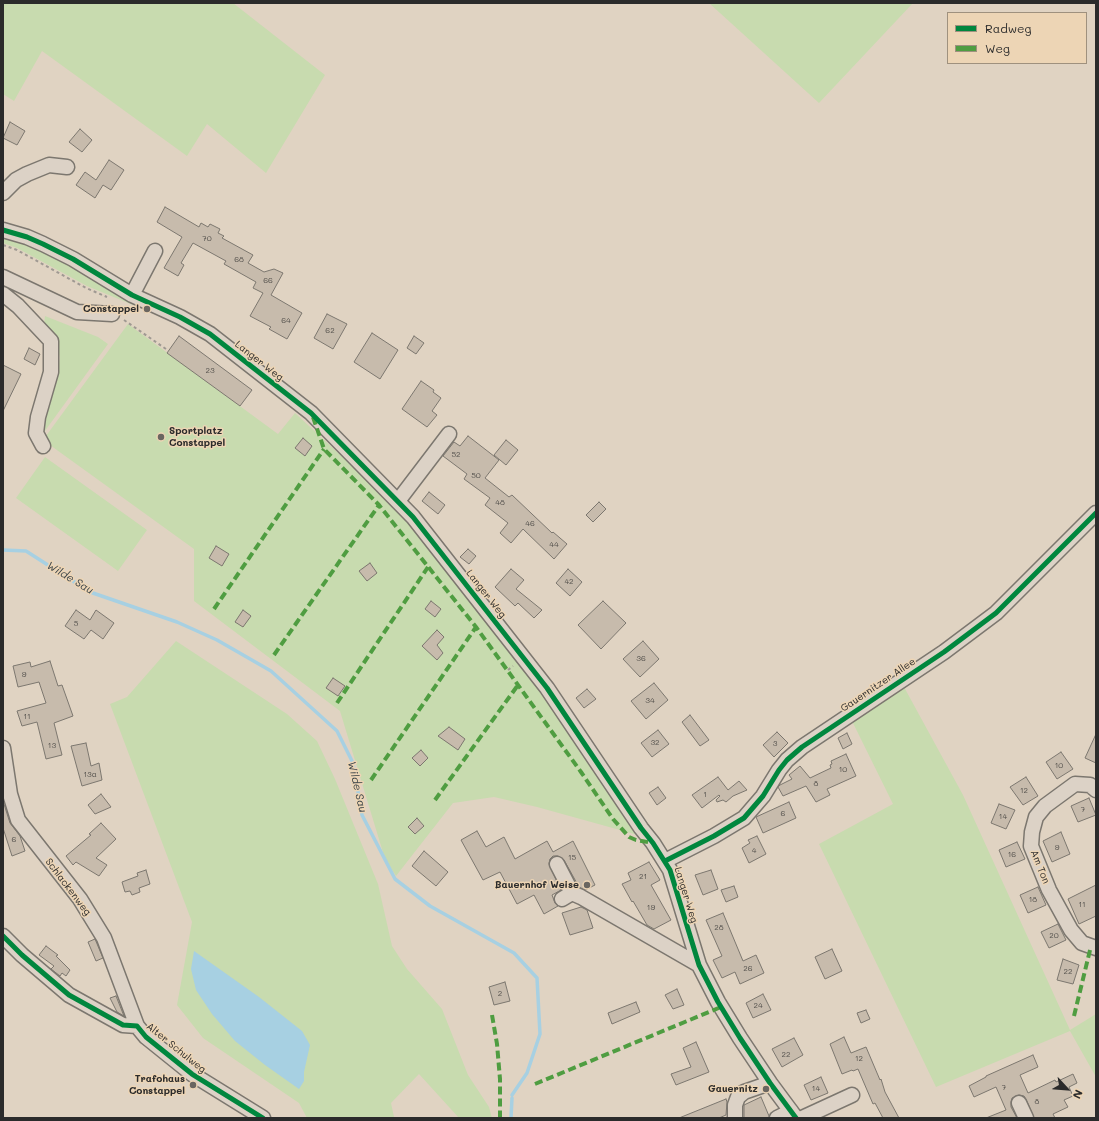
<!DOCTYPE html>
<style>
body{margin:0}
#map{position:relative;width:1099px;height:1121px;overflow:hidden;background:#e0d3c2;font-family:Mali,sans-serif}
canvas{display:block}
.frame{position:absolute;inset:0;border:4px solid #2b2b2b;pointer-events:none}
.legend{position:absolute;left:947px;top:12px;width:140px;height:52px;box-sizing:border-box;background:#edd5b5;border:1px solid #9f917e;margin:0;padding:5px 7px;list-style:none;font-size:12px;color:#2b2b2b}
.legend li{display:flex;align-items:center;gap:8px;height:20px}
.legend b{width:20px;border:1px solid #9f917e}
.north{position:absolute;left:1047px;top:1069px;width:40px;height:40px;-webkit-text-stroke:3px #edd5b5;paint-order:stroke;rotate:116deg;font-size:11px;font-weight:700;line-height:16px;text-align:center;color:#2b2b2b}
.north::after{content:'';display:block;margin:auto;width:14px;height:18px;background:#2b2b2b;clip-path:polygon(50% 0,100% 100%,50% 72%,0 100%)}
</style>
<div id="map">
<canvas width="1099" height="1121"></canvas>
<div class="frame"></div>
<ul class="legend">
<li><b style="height:5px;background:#00873e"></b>Radweg</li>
<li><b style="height:5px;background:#4f9d41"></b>Weg</li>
</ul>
<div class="north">N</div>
</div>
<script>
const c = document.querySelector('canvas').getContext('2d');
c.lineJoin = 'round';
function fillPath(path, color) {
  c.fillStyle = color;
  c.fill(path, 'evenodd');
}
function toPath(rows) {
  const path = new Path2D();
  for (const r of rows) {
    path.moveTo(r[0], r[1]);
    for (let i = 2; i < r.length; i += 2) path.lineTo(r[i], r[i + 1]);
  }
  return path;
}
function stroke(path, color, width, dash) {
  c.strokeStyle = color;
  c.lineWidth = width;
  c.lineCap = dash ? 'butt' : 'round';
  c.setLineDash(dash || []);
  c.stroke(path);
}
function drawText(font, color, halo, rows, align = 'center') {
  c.font = font + ' Mali,sans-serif';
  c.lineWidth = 3;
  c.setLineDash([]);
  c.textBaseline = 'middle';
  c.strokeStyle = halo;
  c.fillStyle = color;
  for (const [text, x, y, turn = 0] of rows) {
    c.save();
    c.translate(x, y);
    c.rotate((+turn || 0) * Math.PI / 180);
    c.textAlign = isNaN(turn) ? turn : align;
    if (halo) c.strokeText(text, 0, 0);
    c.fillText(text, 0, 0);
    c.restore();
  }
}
fillPath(toPath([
 [3,3,233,3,325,75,266,173,207,124,187,156,42,51,14,101,3,94],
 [709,3,913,3,819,103],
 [3,235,42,249,140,305,138,307,87,286,17,248,3,243],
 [45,316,98,337,108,344,42,435,41,419,56,377,60,358,56,339,44,324],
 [128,324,278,434,295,413,406,516,557,709,638,835,537,807,494,797,453,803,396,876,385,859,340,711,194,601,194,549,43,440],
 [45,457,147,530,118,571,16,498],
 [176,641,287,714,317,741,335,779,378,884,392,946,407,969,442,1009,468,1075,489,1107,492,1118,459,1118,419,1074,391,1103,394,1117,393,1118,307,1118,299,1103,203,1038,177,1005,192,922,110,704,127,697],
 [904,687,963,795,1070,1030,1096,1014,1096,1077,1070,1031,936,1087,819,844,893,804,852,721]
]), '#c8dbaf');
fillPath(toPath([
 [194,951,259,997,302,1031,310,1045,304,1072,304,1081,299,1089,265,1065,235,1041,212,1014,196,990,191,969]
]), '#a7d0e2');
stroke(toPath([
 [3,550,26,551,90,592,177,622,217,640,271,671,337,731,353,763,362,815,395,879,430,906,514,953,537,978,540,1034,527,1073,512,1095],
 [511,1118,512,1098]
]), '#a7d0e2', 3.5);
const building = toPath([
 [10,122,25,131,17,145,3,138,10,122],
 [80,129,92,140,82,152,69,142,80,129],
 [109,160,124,170,111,190,103,185,95,198,76,185,85,172,96,180,109,160],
 [165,207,199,227,201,223,208,227,210,224,220,229,218,233,224,236,222,238,253,255,248,263,264,272,274,269,283,273,271,295,302,313,287,339,269,329,271,327,250,316,263,293,253,288,256,282,224,264,226,261,193,243,181,263,184,265,178,276,164,268,182,237,157,222,165,207],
 [327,314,347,324,333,349,314,338,327,314],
 [372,333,398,350,380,379,354,362,372,333],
 [179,336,252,390,240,406,167,353,179,336],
 [414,336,424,343,416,354,407,348,414,336],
 [29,348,40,354,35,365,24,359,29,348],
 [3,365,21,374,3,411,3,365],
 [421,381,434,390,433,392,441,398,432,411,437,415,427,427,402,409,421,381],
 [468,436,499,460,485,478,509,497,512,495,552,533,553,532,567,544,554,559,523,529,511,543,500,533,508,523,485,505,490,498,464,479,467,474,443,456,454,442,460,446,468,436],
 [303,438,312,446,305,456,295,448,303,438],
 [506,440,518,450,506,465,494,455,506,440],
 [429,492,445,505,438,514,422,501,429,492],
 [599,502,606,509,593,522,586,515,599,502],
 [216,546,229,554,222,566,209,558,216,546],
 [468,549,476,556,469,564,460,557,468,549],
 [370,563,377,573,367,581,359,571,370,563],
 [511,569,524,580,516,589,542,610,534,618,518,603,515,606,495,587,511,569],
 [568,569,582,582,570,596,556,583,568,569],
 [431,601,441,609,435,617,425,609,431,601],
 [603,601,626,623,601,649,578,625,603,601],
 [76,610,90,620,96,610,114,623,103,639,91,630,84,639,65,626,76,610],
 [243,610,251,616,243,627,235,622,243,610],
 [437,630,444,637,437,645,443,653,437,660,422,646,437,630],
 [643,641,659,659,640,677,623,659,643,641],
 [50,661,58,686,62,685,73,716,54,723,62,755,46,759,37,722,22,726,17,711,46,703,39,682,18,687,13,666,30,662,31,667,50,661],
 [333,678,345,686,338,696,326,688,333,678],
 [654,683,668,700,646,719,631,701,654,683],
 [587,689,596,699,584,708,576,698,587,689],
 [690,715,709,740,700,746,682,722,690,715],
 [449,727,465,739,458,750,438,736,449,727],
 [658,730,669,744,652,757,641,743,658,730],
 [777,732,788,743,774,757,763,745,777,732],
 [847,733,852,744,843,749,838,738,847,733],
 [1096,734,1096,763,1085,758,1096,734],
 [86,743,91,766,99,763,102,780,82,786,71,746,86,743],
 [421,750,428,758,420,766,412,758,421,750],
 [1061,752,1073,769,1057,779,1046,762,1061,752],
 [846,754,856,776,827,789,830,795,816,802,806,786,783,796,778,787,780,785,792,779,789,775,800,766,810,778,831,768,830,765,832,764,831,761,846,754],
 [718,777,728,790,739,781,747,790,733,796,726,802,723,800,717,802,716,800,720,796,719,795,702,808,692,795,718,777],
 [1026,777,1038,796,1023,805,1010,787,1026,777],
 [658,787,666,798,657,805,649,793,658,787],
 [101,794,111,807,95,814,88,805,101,794],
 [1089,798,1096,815,1078,822,1071,806,1089,798],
 [3,801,10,823,20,836,25,851,12,856,3,828,3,801],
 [789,802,796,818,763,833,756,817,789,802],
 [999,804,1015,810,1006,829,991,823,999,804],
 [417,818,424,826,415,834,408,827,417,818],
 [101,823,116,839,96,858,107,865,99,876,76,862,73,865,66,856,91,835,89,834,101,823],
 [477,831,486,847,504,837,515,859,547,841,553,852,573,841,595,885,585,890,579,887,564,860,558,856,553,856,550,859,549,864,561,890,552,895,555,903,558,906,544,914,534,895,517,904,500,872,483,880,461,840,477,831],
 [1061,832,1070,854,1052,862,1043,841,1061,832],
 [757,836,766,854,749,863,742,848,750,843,748,840,757,836],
 [1017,842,1025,859,1006,867,999,850,1017,842],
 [424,851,448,872,436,886,412,866,424,851],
 [649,862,660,880,651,885,671,920,654,929,647,925,633,901,632,902,622,884,631,880,628,873,649,862],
 [146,870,150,884,139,888,140,892,132,895,130,891,125,892,122,882,138,876,137,873,146,870],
 [711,870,718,889,703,895,695,875,711,870],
 [1096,885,1096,916,1079,924,1068,899,1096,885],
 [734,886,738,897,726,902,721,890,734,886],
 [1038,887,1046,905,1028,913,1020,895,1038,887],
 [581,907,587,910,593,928,570,935,562,913,581,907],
 [723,913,743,961,756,955,764,973,740,984,735,972,722,978,713,960,722,956,706,920,723,913],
 [1058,924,1066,940,1049,948,1041,932,1058,924],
 [95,939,103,958,96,961,88,942,95,939],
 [46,946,58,955,56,956,70,970,66,976,62,973,60,976,51,969,54,966,39,955,46,946],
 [832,949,842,971,825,979,815,957,832,949],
 [1063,959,1079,965,1073,984,1057,980,1063,959],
 [505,982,510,1001,494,1005,489,987,505,982],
 [677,989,684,1005,673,1009,665,995,677,989],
 [763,994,771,1010,753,1018,746,1003,763,994],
 [116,996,124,1016,117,1012,110,998,116,996],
 [636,1002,640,1012,612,1024,608,1013,636,1002],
 [866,1010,870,1019,861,1023,857,1013,866,1010],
 [844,1037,851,1053,866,1047,880,1080,881,1079,885,1092,899,1118,883,1118,875,1103,873,1104,858,1069,853,1071,852,1070,842,1074,830,1044,844,1037],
 [794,1038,803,1055,782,1067,772,1049,794,1038],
 [696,1042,709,1072,676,1085,671,1074,691,1067,683,1048,696,1042],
 [1033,1055,1038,1067,1020,1075,1028,1093,1055,1080,1056,1082,1073,1074,1077,1083,1069,1087,1073,1096,1064,1100,1068,1107,1053,1114,1055,1118,1034,1118,1026,1099,1024,1096,1019,1095,1012,1098,1011,1102,1011,1107,1017,1118,986,1118,1006,1110,996,1087,974,1097,969,1086,986,1077,986,1076,1033,1055],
 [821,1077,828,1093,811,1100,804,1085,821,1077],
 [761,1097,769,1116,769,1118,744,1118,744,1105,761,1097],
 [726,1099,727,1102,726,1115,719,1118,679,1118,726,1099]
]);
fillPath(building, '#c7bbac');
stroke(building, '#7c776f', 1);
const minor = toPath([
 [3,193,16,180,27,174,49,165,67,167],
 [3,230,27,237,43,244,73,259,132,295,180,317,210,334,311,413,413,517,547,688,641,828,653,843,670,870,699,965,718,1002,740,1038,770,1083,796,1118],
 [3,277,77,312,112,314],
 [3,294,18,306,51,341,51,372,38,417,36,433,43,446],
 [132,295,155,251],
 [398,501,449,434],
 [3,748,10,794,18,820,80,899,104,938,137,1026,146,1037,192,1074,263,1118],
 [1096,790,1090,785,1075,784,1045,806,1036,817,1032,832,1031,846,1049,890,1071,930,1082,943,1096,948],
 [665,861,714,836,744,818,763,796,779,770,787,760,802,747,944,652,996,613,1096,513],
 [557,864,572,893],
 [562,899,572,893,581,897,699,965],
 [3,936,22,955,69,995,123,1025,137,1026],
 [1019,1103,1026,1118],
 [735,1118,735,1105,738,1097,744,1092,770,1083],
 [777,1118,791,1111],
 [802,1118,852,1095]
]);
stroke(minor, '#7c776f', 17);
stroke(toPath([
 [3,245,17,250,86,288,107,297],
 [124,320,166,349],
 [508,670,513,666]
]), '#9f9992', 2, [3, 3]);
stroke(minor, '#dcd2c6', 14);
stroke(toPath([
 [313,417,324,449,379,505,476,627,581,772,613,819,629,837,636,840,653,843],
 [214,609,324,449],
 [274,655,379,505],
 [337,703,428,567],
 [371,780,476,627],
 [435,800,518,685],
 [492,1015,497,1044,500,1079,500,1118],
 [1074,1016,1091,946],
 [535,1084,721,1007]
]), '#4f9d41', 4, [8, 4]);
stroke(toPath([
 [3,230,27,237,43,244,73,259,132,295,180,317,210,334,311,413,413,517,547,688,641,828,653,843,670,870,699,965,718,1002,740,1038,770,1083,796,1118],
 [665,861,714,836,744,818,763,796,779,770,787,760,802,747,944,652,996,613,1096,513],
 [3,936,22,955,69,995,123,1025,137,1026,146,1037,192,1074,263,1118]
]), '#00873e', 5);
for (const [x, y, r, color] of [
 [147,309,4,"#6a6660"],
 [161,437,4,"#6a6660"],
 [587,885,4,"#6a6660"],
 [193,1085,4,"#6a6660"],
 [766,1089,4,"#6a6660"]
]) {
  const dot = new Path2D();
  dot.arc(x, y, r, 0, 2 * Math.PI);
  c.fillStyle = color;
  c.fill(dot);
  stroke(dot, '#edd5b5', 1.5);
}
drawText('8px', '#53504c', null, [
 ["70",207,239],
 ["68",239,260],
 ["66",268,281],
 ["64",286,321],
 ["62",330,331],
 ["23",210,371],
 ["52",456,455],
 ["50",476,476],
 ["48",500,503],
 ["46",530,524],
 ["44",554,545],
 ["42",569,582],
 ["5",76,624],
 ["36",641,659],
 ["9",24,675],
 ["34",650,701],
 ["11",27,717],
 ["32",655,743],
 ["3",775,744],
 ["13",52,746],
 ["10",1059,766],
 ["10",843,770],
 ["13a",90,775],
 ["8",816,784],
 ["12",1024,791],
 ["1",705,795],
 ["7",1083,810],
 ["6",783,814],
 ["14",1003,817],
 ["6",14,840],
 ["9",1057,848],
 ["4",754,851],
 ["16",1012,855],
 ["15",572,858],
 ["21",643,877],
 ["18",1033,900],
 ["11",1082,905],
 ["19",651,908],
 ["28",719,928],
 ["20",1054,936],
 ["26",748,969],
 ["22",1068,972],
 ["2",500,994],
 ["24",758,1006],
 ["22",786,1055],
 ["12",859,1059],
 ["7",1004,1088],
 ["14",816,1089],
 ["8",1037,1102]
]);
drawText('bold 10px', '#2b2b2b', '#edd5b5', [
 ["Constappel",139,309],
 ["Sportplatz",169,431,"left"],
 ["Constappel",169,443,"left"],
 ["Bauernhof Weise",579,885],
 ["Trafohaus",185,1079],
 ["Constappel",185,1091],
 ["Gauernitz",758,1089]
], 'right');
drawText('10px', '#2b2b2b', '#edd5b5', [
 ["Langer Weg",259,361,38],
 ["Langer Weg",486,594,52],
 ["Gauernitzer Allee",878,685,-34],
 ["Am Ton",1040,867,68],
 ["Schlackenweg",68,887,53],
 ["Langer Weg",686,895,73],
 ["Alter Schulweg",176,1048,39]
]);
drawText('italic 11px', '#3a4348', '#edd5b5', [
 ["Wilde Sau",70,578,31],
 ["Wilde Sau",357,787,77]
]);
</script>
